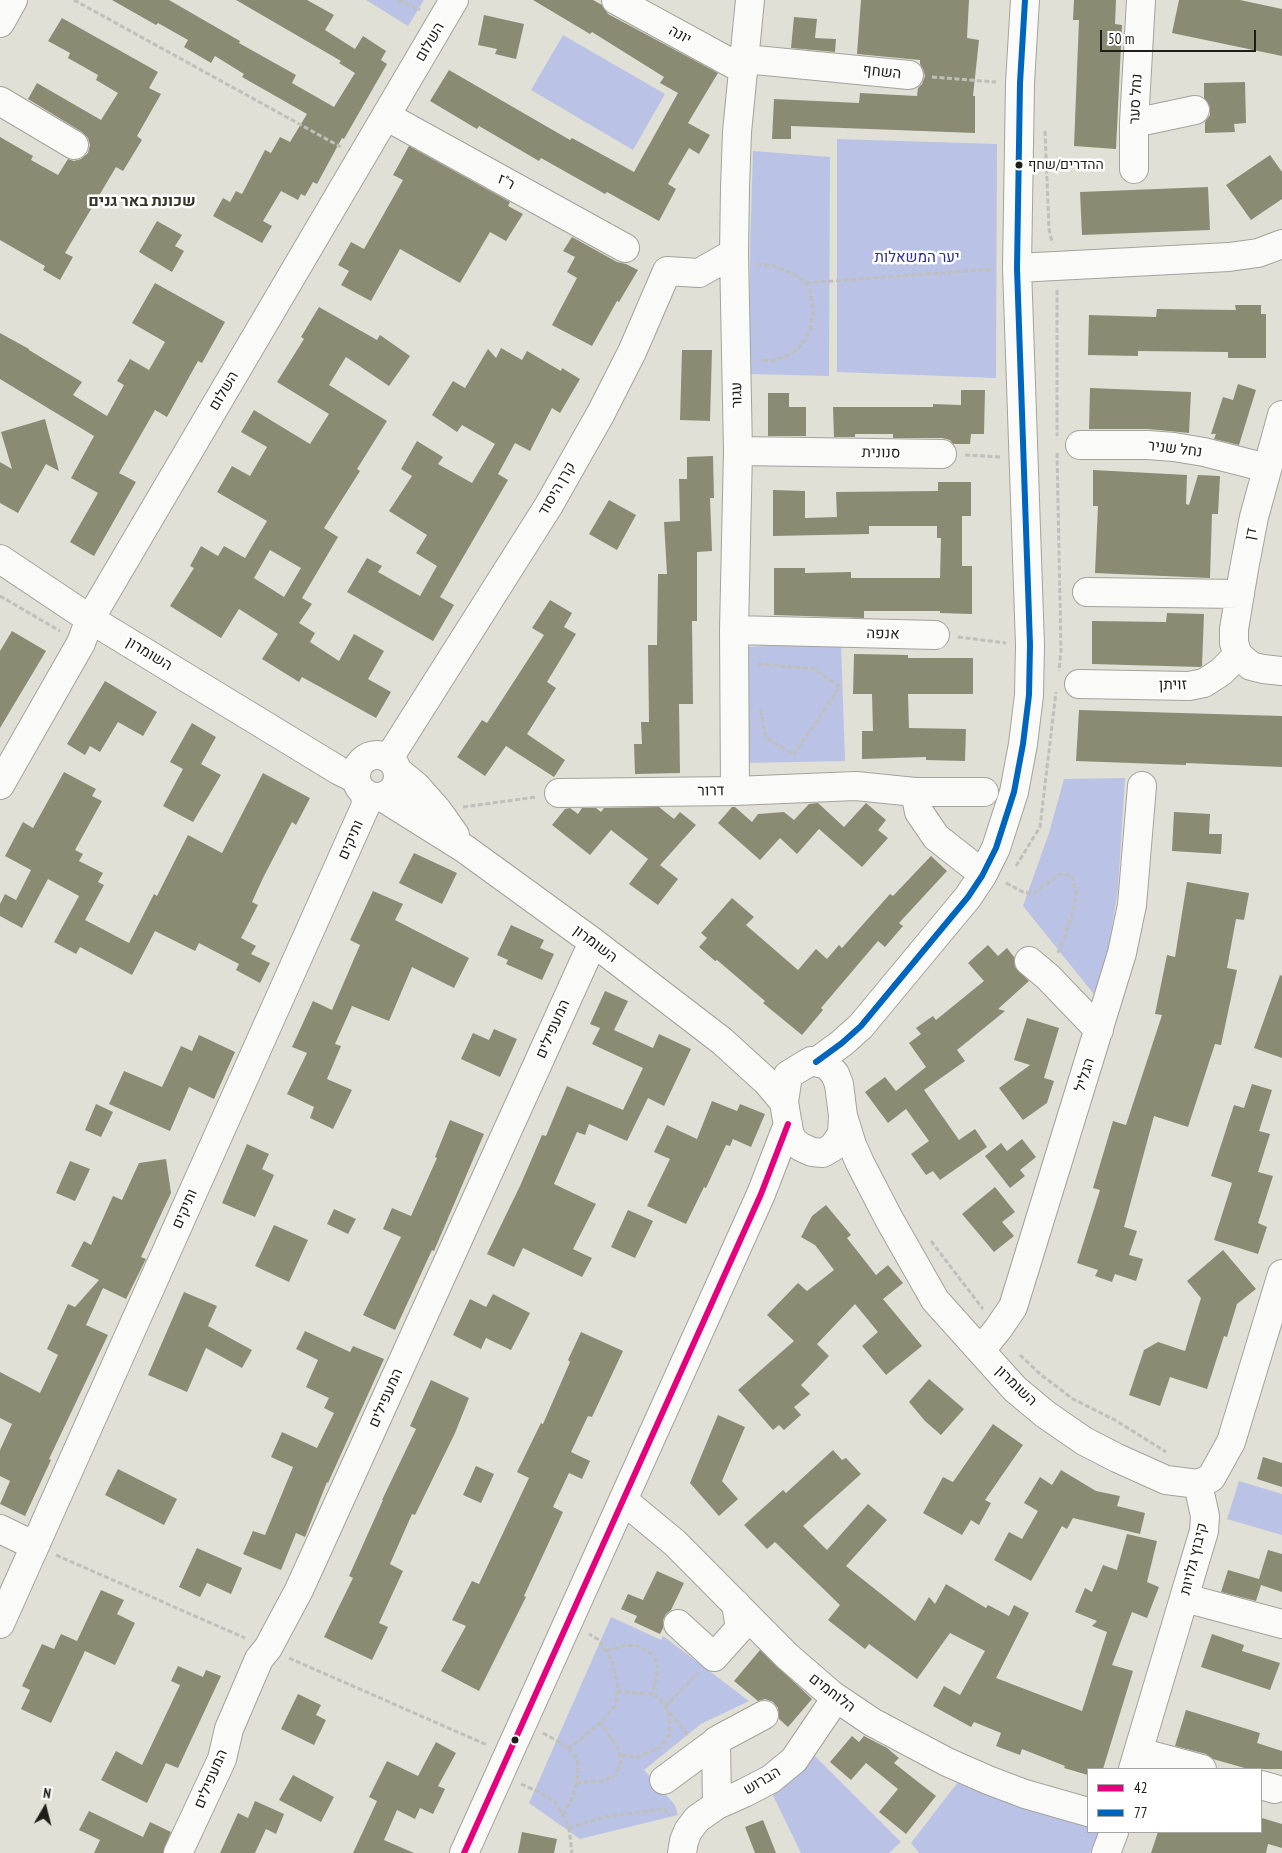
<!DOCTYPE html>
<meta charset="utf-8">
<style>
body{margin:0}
#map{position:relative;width:1282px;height:1853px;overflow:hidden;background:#e0e0d6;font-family:"PT Sans Narrow",sans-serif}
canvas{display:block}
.legend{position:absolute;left:1087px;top:1768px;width:175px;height:65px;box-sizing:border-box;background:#fff;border:1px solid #a5a5a3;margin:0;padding:6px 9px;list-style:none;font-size:15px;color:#1f1f18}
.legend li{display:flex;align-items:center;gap:10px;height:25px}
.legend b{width:25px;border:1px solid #a5a5a3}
.north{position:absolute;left:20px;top:1783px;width:50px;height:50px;-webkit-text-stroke:4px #fff;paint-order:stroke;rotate:8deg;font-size:14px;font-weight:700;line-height:20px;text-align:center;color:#1f1f18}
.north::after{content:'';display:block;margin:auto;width:18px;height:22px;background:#1f1f18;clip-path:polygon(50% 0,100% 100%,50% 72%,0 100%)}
.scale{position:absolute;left:1100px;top:30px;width:156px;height:22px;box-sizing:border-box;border:2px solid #1f1f18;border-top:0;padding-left:6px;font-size:15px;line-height:18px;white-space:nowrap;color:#1f1f18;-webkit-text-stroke:4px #fff;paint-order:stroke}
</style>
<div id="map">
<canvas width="1282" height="1853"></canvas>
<ul class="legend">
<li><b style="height:6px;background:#e5007d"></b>42</li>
<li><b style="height:6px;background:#0065bd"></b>77</li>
</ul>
<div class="north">N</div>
<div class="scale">50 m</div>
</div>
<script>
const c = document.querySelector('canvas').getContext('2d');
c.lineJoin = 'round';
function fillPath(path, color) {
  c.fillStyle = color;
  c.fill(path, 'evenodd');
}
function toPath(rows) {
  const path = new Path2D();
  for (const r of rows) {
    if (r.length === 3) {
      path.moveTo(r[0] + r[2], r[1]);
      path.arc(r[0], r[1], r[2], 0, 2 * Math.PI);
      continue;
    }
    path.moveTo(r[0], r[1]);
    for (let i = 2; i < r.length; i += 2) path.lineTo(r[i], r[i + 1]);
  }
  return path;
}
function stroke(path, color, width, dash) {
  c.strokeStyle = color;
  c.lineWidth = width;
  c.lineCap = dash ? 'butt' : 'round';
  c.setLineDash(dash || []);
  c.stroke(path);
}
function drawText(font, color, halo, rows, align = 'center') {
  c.font = font + ' "PT Sans Narrow",Heebo,sans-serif';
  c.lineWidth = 5;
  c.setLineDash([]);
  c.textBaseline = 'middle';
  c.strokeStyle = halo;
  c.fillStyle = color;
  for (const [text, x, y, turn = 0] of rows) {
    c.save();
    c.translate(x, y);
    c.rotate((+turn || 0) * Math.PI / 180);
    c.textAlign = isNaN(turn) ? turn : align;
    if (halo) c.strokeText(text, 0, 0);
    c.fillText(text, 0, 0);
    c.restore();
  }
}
fillPath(toPath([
 [366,0,424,0,408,26],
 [563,35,665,94,633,150,531,90],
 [837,139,997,144,996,378,837,372],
 [753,151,830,157,829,376,750,374,750,247],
 [841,643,845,761,744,763,742,647],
 [1125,778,1118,889,1110,939,1097,998,1023,906,1049,833,1064,779],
 [1239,1481,1282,1494,1282,1535,1227,1519],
 [611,1617,661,1640,663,1636,749,1701,701,1724,644,1770,675,1805,678,1815,580,1839,529,1803],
 [807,1748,901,1842,889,1853,801,1853,765,1779],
 [965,1773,1088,1819,1088,1832,1098,1832,1099,1834,1090,1853,919,1853,911,1843]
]), '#bac3e5');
fillPath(toPath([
 [112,0,169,0,240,41,239,43,296,75,292,83,334,107,355,73,339,63,341,61,236,0,307,0,334,15,325,30,355,49,363,36,386,51,381,60,387,64,344,139,342,138,317,184,313,182,305,196,301,194,298,200,281,191,263,221,272,226,262,243,213,216,223,198,230,202,236,191,242,194,265,150,271,153,280,137,290,142,307,114,242,77,244,74,215,56,211,63,184,47,188,40,158,23,156,25],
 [533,0,593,0,602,5,608,14,718,73,688,123,710,135,699,154,689,148,668,184,676,189,659,221,607,192,605,194,541,158,539,161,479,126,477,129,430,101,449,70,570,140,572,138,634,172,678,93,660,83,664,77,592,32,590,34],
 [861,0,969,0,967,38,979,40,973,96,975,96,975,133,791,126,791,139,772,139,774,99,859,103,860,93,917,96,918,88,922,84,925,76,923,69,920,64,920,60,857,54],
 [1074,0,1116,0,1115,24,1122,25,1116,149,1074,146,1079,20,1073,20],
 [1179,0,1240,0,1282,9,1282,56,1172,33],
 [484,15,524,24,516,59,495,54,497,49,478,45],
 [794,17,817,19,815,38,836,39,835,52,791,48],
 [62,18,158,72,149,88,161,94,137,136,142,140,123,171,116,167,65,253,73,257,60,280,43,270,45,266,0,240,0,137,33,156,31,160,58,175,68,159,74,161,81,159,88,153,90,145,88,138,82,132,28,99,37,83,101,120,118,93,96,80,98,75,68,58,70,53,48,41],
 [1245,82,1246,123,1234,124,1235,132,1205,133,1205,122,1210,115,1210,107,1204,98,1204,83],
 [409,146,510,202,508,206,523,214,506,241,490,232,460,283,400,249,371,301,341,285,349,271,338,265,351,242,364,249,403,180,393,175],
 [1270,155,1282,172,1282,199,1251,220,1226,185],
 [1208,187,1210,230,1082,235,1080,192],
 [157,221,182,235,175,246,184,251,172,272,139,252],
 [572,237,617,262,626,264,638,270,619,302,617,301,592,346,552,325,577,278,567,272,575,257,563,251],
 [155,283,225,322,202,363,198,361,167,417,155,410,119,473,136,482,94,556,70,542,98,493,71,478,94,436,0,379,0,333,29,349,29,350,82,382,73,395,107,416,124,385,117,381,130,359,149,370,165,342,132,323],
 [1235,305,1261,305,1261,314,1266,314,1266,358,1228,358,1228,352,1138,351,1138,356,1088,355,1089,315,1156,317,1157,309,1236,310],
 [319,307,377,340,380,335,410,356,389,386,346,357,329,385,387,421,357,469,360,471,324,528,338,537,302,598,312,604,299,623,315,633,310,642,339,661,354,634,384,651,368,679,391,692,376,718,302,677,299,682,262,659,278,634,239,609,221,638,170,606,194,568,190,566,201,546,218,556,224,546,245,558,267,521,217,492,232,466,250,476,267,447,241,432,254,410,310,444,329,414,277,382,304,339,301,337],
 [270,550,301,568,284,597,254,578],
 [501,348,522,360,527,351,561,371,562,368,580,379,560,413,552,408,530,451,515,443,498,474,508,480,440,597,454,605,433,641,347,592,367,558,382,566,378,572,420,596,437,566,416,553,427,535,389,511,412,476,401,469,417,441,443,457,438,464,472,483,495,444,462,425,457,432,432,415,453,381,465,388,488,349,496,358],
 [682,350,712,350,710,421,680,420],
 [1238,384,1256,390,1239,445,1214,439,1216,434,1211,434,1223,397,1233,400],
 [1090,388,1191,392,1189,433,1148,429,1089,429],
 [961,390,985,390,984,434,971,434,970,444,953,444,950,440,942,438,893,438,893,434,855,434,855,437,834,437,833,407,933,407,933,404,961,405],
 [768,393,789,393,789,407,806,407,806,436,768,436],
 [45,419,59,471,46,464,18,513,0,503,0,462,12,469,1,432],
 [713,456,714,498,710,498,712,551,697,552,697,621,692,621,693,704,679,704,680,773,635,774,634,744,642,744,641,722,649,722,648,645,657,645,658,574,667,574,664,522,680,521,679,479,687,479,687,457],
 [1093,470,1187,475,1186,504,1189,505,1198,475,1220,476,1218,514,1212,514,1210,578,1095,573,1098,506,1093,506],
 [938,482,971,482,971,516,962,516,962,566,972,566,972,614,940,613,940,611,864,611,864,618,774,615,774,568,805,568,805,573,851,572,851,578,940,578,941,538,937,538,937,526,869,526,869,534,773,536,773,490,805,491,805,518,837,517,836,492,938,491],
 [609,500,636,515,617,550,589,534],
 [550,600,572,613,564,627,576,634,547,682,556,688,527,734,565,760,554,777,506,746,485,776,457,757,482,720,487,723,544,635,532,628],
 [1167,613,1204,614,1202,666,1200,667,1092,664,1092,621,1166,622],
 [12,631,46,651,0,728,0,651],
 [854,654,908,655,908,658,973,658,973,694,908,694,909,728,966,729,965,761,926,760,926,757,862,759,862,731,873,731,872,694,853,694],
 [105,681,157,712,143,736,118,722,100,752,90,746,85,755,67,744],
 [1079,710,1282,716,1282,767,1186,763,1186,765,1076,761],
 [192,723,216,737,201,764,221,775,193,822,163,806,183,769,170,762],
 [64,772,96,789,92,796,102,801,75,850,83,854,79,861,103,873,98,882,104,885,85,920,129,943,154,894,157,896,188,835,222,853,263,773,310,798,296,825,292,822,263,878,252,902,258,905,241,938,256,946,251,954,270,963,260,983,236,970,239,964,199,943,195,951,155,931,132,975,80,947,76,954,54,942,79,896,48,879,22,928,0,916,0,904,5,894,16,900,31,870,5,856,23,822,33,828],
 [818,803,844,827,866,803,886,820,878,830,888,838,862,867,819,829,797,854,780,838,760,860,718,823,732,807,735,807,752,822,758,814,784,812,794,820,809,804],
 [659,807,674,819,680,812,696,825,660,865,678,879,658,905,629,884,648,859,611,830,590,855,552,825,565,809,570,808,578,814,582,808,596,808,601,812,604,808],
 [1174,812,1210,814,1209,834,1222,834,1221,854,1172,851],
 [414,853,457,873,442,904,399,883],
 [931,856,947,871,899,923,903,926,885,947,878,941,821,1008,823,1010,802,1035,763,1003,765,1001,717,960,715,961,699,947,707,938,701,933,732,898,754,917,746,925,798,970,816,949,827,959,839,945,842,948,890,894,893,896],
 [1187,882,1249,893,1244,920,1236,919,1227,968,1237,970,1221,1045,1215,1044,1188,1127,1154,1116,1124,1227,1137,1231,1129,1255,1143,1259,1136,1281,1115,1274,1112,1282,1095,1276,1098,1270,1077,1263,1100,1190,1093,1188,1113,1121,1126,1125,1162,1015,1155,1014,1167,955,1175,957],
 [373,891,403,904,395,920,469,958,454,988,412,967,389,1021,352,1006,335,1044,341,1046,327,1079,352,1090,333,1129,310,1118,314,1107,287,1094,307,1053,292,1047,313,1001,332,1010,360,945,350,940],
 [511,925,544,940,540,948,554,954,542,980,506,964,508,960,497,955],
 [988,945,998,956,1007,948,1014,957,1015,967,1029,981,998,1009,1005,1011,957,1050,965,1061,924,1090,959,1140,975,1129,987,1147,940,1180,933,1171,926,1175,911,1154,929,1141,906,1109,888,1123,865,1092,885,1077,896,1091,926,1067,909,1043,921,1034,916,1028,933,1016,936,1020,984,981,968,963],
 [1280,975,1282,976,1282,1058,1254,1048],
 [605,991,628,1001,614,1030,653,1048,659,1034,691,1049,664,1106,648,1098,627,1141,589,1124,585,1135,577,1132,554,1184,596,1204,573,1249,592,1258,582,1277,523,1248,514,1267,487,1254,520,1186,542,1135,546,1136,567,1086,623,1110,643,1068,592,1044,600,1028,590,1024],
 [1027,1018,1059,1028,1044,1078,1054,1081,1047,1103,1023,1120,999,1088,1030,1065,1014,1060],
 [494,1029,517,1039,500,1077,461,1059,473,1033,489,1040],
 [199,1035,235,1052,214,1099,189,1087,170,1131,109,1104,124,1071,162,1087,181,1046,192,1051],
 [1252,1084,1272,1090,1259,1131,1270,1134,1258,1172,1273,1176,1258,1223,1267,1227,1258,1254,1214,1240,1232,1183,1211,1176,1234,1105,1244,1108],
 [712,1101,737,1111,740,1104,765,1114,751,1147,733,1139,730,1146,726,1145,706,1188,704,1187,686,1224,647,1206,670,1159,654,1152,667,1125,697,1139],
 [96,1104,113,1112,101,1137,85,1130],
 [450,1120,484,1134,434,1251,432,1250,395,1330,363,1315,401,1237,383,1229,392,1208,411,1216,437,1158,435,1157],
 [1022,1139,1036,1157,1020,1170,1025,1176,1010,1188,985,1156,1001,1143,1007,1151],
 [247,1144,269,1154,262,1169,274,1175,255,1217,222,1203],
 [166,1159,171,1193,141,1257,146,1259,126,1299,103,1288,86,1325,108,1335,49,1459,51,1460,25,1516,0,1504,10,1481,0,1476,0,1450,12,1424,0,1418,0,1372,40,1393,58,1355,47,1349,68,1304,75,1307,99,1280,71,1266,84,1241,91,1245,113,1196,122,1200,139,1163],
 [70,1161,90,1169,75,1201,56,1193],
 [995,1187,1015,1212,1002,1222,1014,1236,994,1252,962,1214],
 [826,1205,851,1235,847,1238,876,1275,888,1265,903,1283,883,1299,922,1346,886,1375,862,1346,878,1332,855,1304,817,1344,829,1356,801,1385,810,1394,794,1407,801,1415,784,1430,779,1425,773,1430,738,1390,794,1341,767,1315,798,1283,807,1291,834,1270,815,1245,801,1237,812,1216],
 [334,1209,356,1219,348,1234,327,1224],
 [628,1210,653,1221,635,1258,611,1247],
 [274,1225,308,1240,289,1282,255,1266],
 [1223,1250,1256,1289,1237,1304,1227,1337,1224,1336,1207,1389,1170,1377,1160,1406,1129,1395,1144,1350,1158,1342,1185,1351,1201,1298,1187,1281],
 [184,1292,217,1306,208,1326,252,1350,242,1368,206,1348,187,1392,148,1375],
 [493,1294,530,1313,511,1350,486,1338,481,1349,453,1335,470,1299,486,1307],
 [305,1331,350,1352,353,1346,384,1359,328,1483,327,1482,305,1537,296,1533,281,1570,243,1554,253,1531,265,1535,293,1467,271,1457,282,1432,317,1448,334,1413,324,1408,329,1398,306,1387,318,1360,296,1349],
 [581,1332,623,1351,592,1417,588,1416,571,1452,590,1461,582,1479,569,1473,553,1507,563,1512,524,1596,526,1597,479,1691,441,1671,466,1626,452,1620,472,1581,479,1584,529,1478,517,1472,541,1423,543,1424,570,1362,568,1360],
 [929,1379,964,1409,941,1435,925,1421,909,1402],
 [431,1380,469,1398,455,1433,415,1515,412,1514,390,1564,403,1571,379,1623,388,1627,372,1660,324,1637,353,1578,349,1576,383,1500,382,1500,416,1429,410,1426],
 [718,1415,745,1427,722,1481,738,1499,719,1516,690,1483],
 [993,1424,1023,1445,985,1500,991,1503,979,1525,971,1520,962,1535,923,1513,943,1477,953,1482],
 [833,1450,842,1460,846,1458,861,1474,803,1526,827,1550,868,1504,887,1520,846,1566,915,1621,929,1597,935,1604,946,1584,986,1608,988,1605,1009,1616,1014,1605,1029,1613,996,1678,1082,1711,1107,1632,1092,1626,1097,1621,1075,1612,1085,1588,1092,1592,1103,1565,1117,1570,1127,1534,1157,1541,1147,1582,1159,1587,1147,1618,1132,1612,1112,1665,1133,1671,1103,1769,1088,1769,1088,1775,1064,1768,1065,1766,1022,1749,1020,1755,996,1746,1001,1733,974,1722,971,1727,933,1706,944,1686,960,1695,985,1651,950,1633,917,1679,869,1644,865,1649,828,1620,840,1605,775,1542,767,1549,744,1525,783,1490,786,1493],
 [1263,1457,1282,1463,1282,1487,1257,1479],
 [476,1466,494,1474,481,1503,463,1495],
 [118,1469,177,1499,164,1525,105,1495],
 [1061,1470,1096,1491,1120,1496,1117,1506,1145,1513,1140,1534,1073,1518,1067,1529,1062,1526,1031,1581,994,1560,1009,1532,1022,1539,1038,1511,1024,1503,1040,1477,1052,1485],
 [197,1548,242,1568,231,1594,207,1583,200,1597,179,1587],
 [1268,1550,1282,1554,1282,1592,1261,1585,1256,1601,1221,1592,1228,1570,1259,1579],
 [657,1571,684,1583,671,1610,666,1614,663,1620,663,1628,660,1634,634,1622,637,1616,621,1609,628,1594,643,1600],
 [101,1590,124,1600,117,1614,135,1623,115,1665,85,1651,51,1723,21,1709,30,1690,22,1686,42,1644,54,1649,61,1634,77,1641],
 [1212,1634,1244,1645,1242,1651,1280,1663,1270,1690,1201,1667],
 [760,1650,812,1699,788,1727,779,1719,778,1708,773,1702,765,1699,758,1701,734,1681],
 [178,1666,203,1677,206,1670,221,1676,178,1768,166,1763,147,1803,101,1780,116,1751,142,1765,180,1685,171,1681],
 [298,1694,321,1705,316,1715,326,1720,314,1745,281,1729],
 [1186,1710,1260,1733,1257,1743,1282,1751,1282,1769,1248,1769,1213,1759,1206,1754,1175,1746],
 [852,1736,859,1742,864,1736,887,1748,899,1758,894,1763,936,1796,906,1834,879,1812,898,1789,866,1763,851,1780,830,1762],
 [436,1742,456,1753,438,1786,445,1789,433,1814,420,1808,415,1819,397,1810,384,1840,414,1853,353,1853,377,1801,369,1797,387,1761,418,1776],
 [293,1775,334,1797,321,1822,279,1800],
 [255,1801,284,1814,276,1834,266,1829,255,1853,220,1853,238,1813,248,1818],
 [89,1811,143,1837,150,1822,171,1832,163,1853,94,1853,100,1840,79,1830],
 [1262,1818,1282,1824,1282,1848,1268,1844,1266,1853,1151,1853,1158,1832,1261,1832],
 [763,1820,776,1853,755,1853,745,1827],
 [522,1832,557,1839,554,1853,518,1853]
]), '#8b8b74');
const minor = toPath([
 [616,0,744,70],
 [0,23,13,0],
 [745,59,909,75],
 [0,101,74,145],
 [386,116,625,248],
 [1134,123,1195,110],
 [1134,169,1134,123,1141,0],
 [1017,268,1229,257,1258,253,1282,244],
 [1080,445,1148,445,1174,447,1204,452,1267,468],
 [738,451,942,454],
 [0,559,90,619,338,770,356,779],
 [1087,592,1240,594],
 [734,630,935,635],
 [1238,655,1234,643,1234,629,1244,569,1254,517,1282,415],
 [1238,655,1251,666,1263,669,1282,671],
 [1079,684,1189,686,1204,683,1221,672,1238,655],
 [377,776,21],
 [389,758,549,505,601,413,632,352,667,271,699,273,734,253],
 [399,772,416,786,438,811,455,835],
 [0,785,81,643,90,619,454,0],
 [735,791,734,630,738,451,734,253,735,188,737,132,750,0],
 [915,792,919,812,936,837,983,874],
 [559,793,735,791,856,786,915,792,984,792],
 [382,797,465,849,593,942,722,1041,767,1082,784,1102],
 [1029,961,1048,977,1099,1030],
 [811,1061,827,1065,835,1074,839,1084,843,1116,842,1134,833,1147,823,1153,812,1152,801,1147,793,1141,789,1132,784,1102,788,1075,811,1061],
 [816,1062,842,1043,861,1026,968,897,982,876,996,848,1014,792,1023,744,1029,695,1030,645,1017,268,1020,83,1025,0],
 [843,1116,852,1145,860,1163,889,1219,935,1300,1015,1389,1045,1414,1084,1441,1117,1458,1166,1480,1198,1484],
 [981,1350,998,1329,1013,1307,1122,953,1132,905,1142,786],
 [623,1500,675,1543,787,1656,832,1695,872,1722,947,1762,988,1780,1025,1794,1088,1812],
 [0,1529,35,1546],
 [1185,1598,1282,1624],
 [0,1624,366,805,365,793],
 [678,1624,714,1657,740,1628,736,1604],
 [716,1741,717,1805],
 [1139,1752,1202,1769],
 [1133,1769,1204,1531,1205,1516,1198,1484,1211,1478,1231,1442,1282,1274],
 [664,1780,721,1738,764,1715],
 [1261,1785,1275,1789],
 [178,1853,222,1759,229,1729,259,1659,268,1648,299,1590,593,942],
 [464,1853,761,1194,788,1124],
 [682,1853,684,1841,688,1831,697,1819,717,1805,744,1793,771,1779,794,1760,836,1698],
 [1106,1853,1114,1832]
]);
stroke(minor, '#a3a39c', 30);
stroke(toPath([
 [74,0,341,147],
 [398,0,420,10],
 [932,77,996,82],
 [1045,131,1049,229,1052,242],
 [757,264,774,266,794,274,806,283,811,294,813,312,810,332,799,348,788,355,772,361,759,360],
 [806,283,994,269],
 [1057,290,1057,436],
 [1057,453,1061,650,1059,671],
 [965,455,1001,457],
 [0,596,60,631],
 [958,637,1006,643],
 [758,664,814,669,840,687,794,754,766,738,760,708],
 [463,807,536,797],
 [1016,866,1040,827,1056,692],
 [1006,883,1025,893,1034,893,1060,874,1072,876,1076,892,1074,908,1065,936,1057,955],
 [931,1241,983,1309],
 [1020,1355,1040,1374,1073,1399,1115,1420,1166,1452],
 [56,1555,245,1638],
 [606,1651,626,1645,638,1646,649,1652,657,1661,657,1675,652,1695],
 [289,1658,487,1745],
 [617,1691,648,1694,657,1696,669,1712,670,1734,661,1747,638,1757,620,1755],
 [665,1707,698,1673],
 [670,1713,688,1735],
 [543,1733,563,1744,577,1758,578,1773,573,1796,563,1815],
 [568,1749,600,1723,615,1706,618,1687,612,1661,599,1640,589,1634],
 [576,1783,603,1781,616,1775,621,1762,618,1748,600,1723],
 [521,1784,537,1791,554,1801,563,1815,569,1828,572,1853],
 [569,1828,604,1817,665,1809,669,1816]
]), '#bfbfbb', 3, [5, 2.5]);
stroke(minor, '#fafaf9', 28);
stroke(toPath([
 [464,1853,761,1194,788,1124]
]), '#e5007d', 6);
stroke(toPath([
 [816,1062,842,1043,861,1026,968,897,982,876,996,848,1014,792,1023,744,1029,695,1030,645,1017,268,1020,83,1025,0]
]), '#0065bd', 6);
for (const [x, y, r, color] of [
 [1019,165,4.5,"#1f1f18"],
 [515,1740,4.5,"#1f1f18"]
]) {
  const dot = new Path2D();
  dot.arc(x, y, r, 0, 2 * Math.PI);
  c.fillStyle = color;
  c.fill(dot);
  stroke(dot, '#fff', 2);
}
drawText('14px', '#1f1f18', '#fff', [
 ["ההדרים/שחף",1028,165]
], 'left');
drawText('15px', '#1f1f18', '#fff', [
 ["יונה",680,35,29],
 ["השלום",430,42,-60],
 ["השחף",882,72,6],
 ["נחל סער",1136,99,-87],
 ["ר\"ז",506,182,29],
 ["השלום",224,391,-59],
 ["עגור",737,395,-91],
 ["נחל שניר",1175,449,7],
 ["סנונית",881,453,1],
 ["קרן היסוד",557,489,-60],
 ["דן",1251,534,-79],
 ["אנפה",883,634,1],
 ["השומרון",149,654,31],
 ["זויתן",1173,685,-1],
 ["דרור",711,791,-1],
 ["ותיקים",351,840,-66],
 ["השומרון",595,944,37],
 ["המעפילים",553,1029,-66],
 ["הגליל",1085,1075,-73],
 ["ותיקים",185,1209,-66],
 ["השומרון",1016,1386,44],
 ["המעפילים",386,1398,-66],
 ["קיבוץ גלויות",1194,1559,-76],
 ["הלוחמים",832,1693,37],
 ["המעפילים",211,1779,-67],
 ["הברוש",762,1781,-31]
]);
drawText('15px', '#2a2e90', '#fff', [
 ["יער המשאלות",917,258]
]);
drawText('bold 16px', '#363627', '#fff', [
 ["שכונת באר גנים",142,201]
]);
</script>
